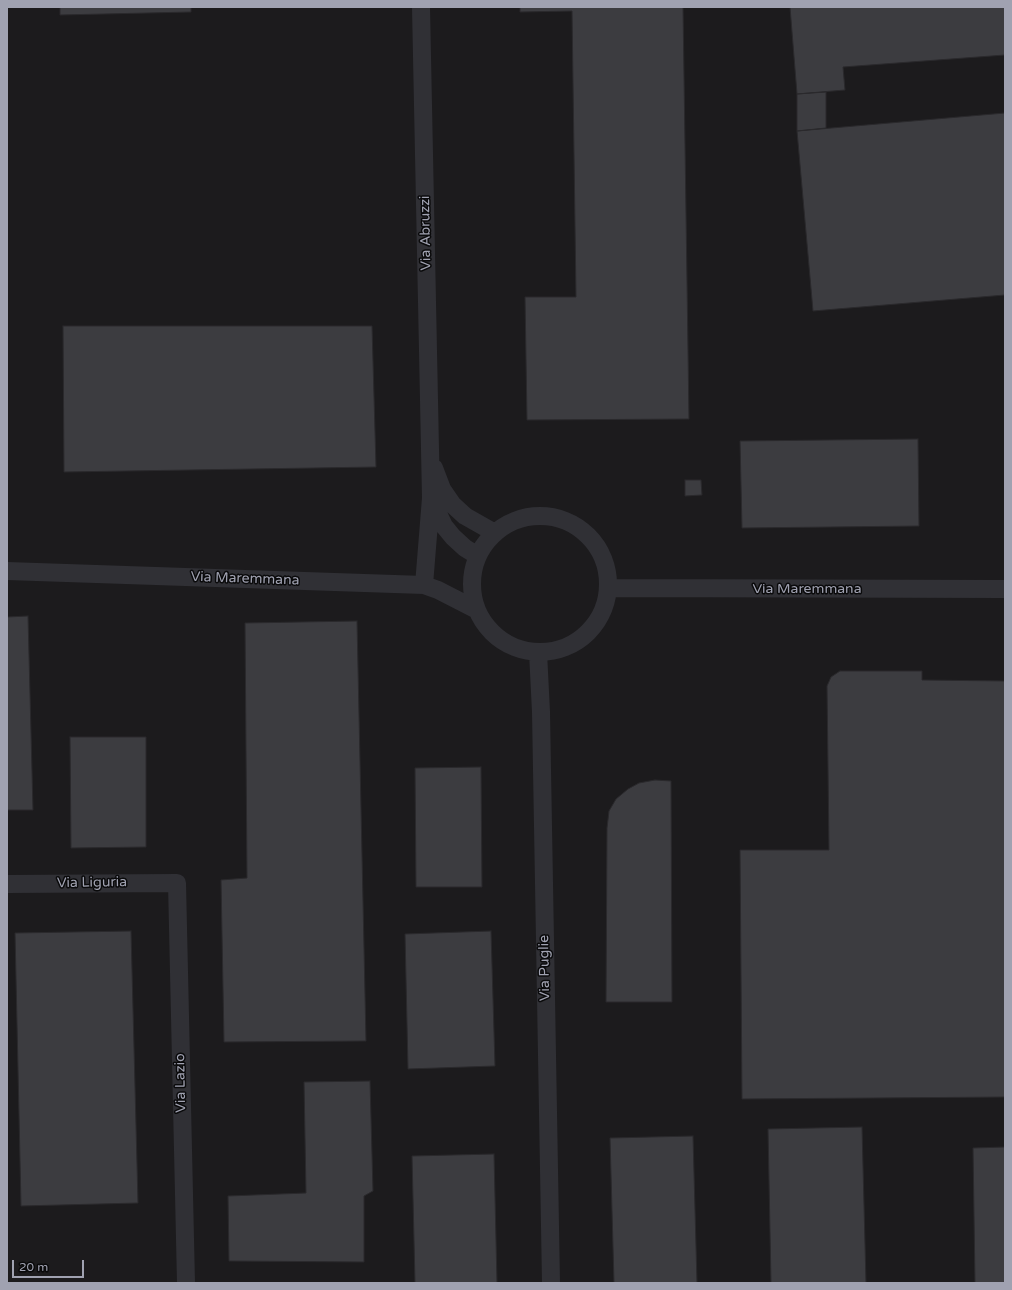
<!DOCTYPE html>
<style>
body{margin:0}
#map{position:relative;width:1012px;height:1290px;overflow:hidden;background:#0f0f10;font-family:"Varela Round",sans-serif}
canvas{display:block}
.frame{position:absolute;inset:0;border:8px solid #a0a2b1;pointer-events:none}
.scale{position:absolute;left:12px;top:1260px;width:72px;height:18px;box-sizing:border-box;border:2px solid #a0a2b1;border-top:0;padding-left:5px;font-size:12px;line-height:14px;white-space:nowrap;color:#a0a2b1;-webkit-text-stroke:3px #0a0a0b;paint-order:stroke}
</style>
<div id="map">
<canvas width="1012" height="1290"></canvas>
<div class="frame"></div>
<div class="scale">20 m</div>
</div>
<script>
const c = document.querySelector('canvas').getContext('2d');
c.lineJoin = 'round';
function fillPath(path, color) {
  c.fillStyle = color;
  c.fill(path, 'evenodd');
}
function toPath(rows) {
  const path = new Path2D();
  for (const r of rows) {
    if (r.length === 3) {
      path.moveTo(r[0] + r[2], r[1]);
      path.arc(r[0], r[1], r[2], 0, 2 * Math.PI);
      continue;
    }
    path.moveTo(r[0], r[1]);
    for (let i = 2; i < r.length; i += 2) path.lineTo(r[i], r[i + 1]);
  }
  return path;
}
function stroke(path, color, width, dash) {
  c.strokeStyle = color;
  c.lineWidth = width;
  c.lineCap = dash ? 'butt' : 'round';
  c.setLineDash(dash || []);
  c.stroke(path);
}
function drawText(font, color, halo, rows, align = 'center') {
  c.font = font + ' "Varela Round",sans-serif';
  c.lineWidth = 3;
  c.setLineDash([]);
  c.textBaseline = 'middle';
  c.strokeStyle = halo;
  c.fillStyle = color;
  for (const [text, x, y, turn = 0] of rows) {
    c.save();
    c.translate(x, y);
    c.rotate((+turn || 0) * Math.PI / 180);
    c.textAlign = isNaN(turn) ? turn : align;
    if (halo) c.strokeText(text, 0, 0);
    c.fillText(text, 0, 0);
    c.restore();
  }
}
fillPath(toPath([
 [7,7,1005,7,1005,1283,7,1283]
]), '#1c1b1d');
const building = toPath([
 [60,7,191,7,191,12,60,15,60,7],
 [520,7,683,7,689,419,527,420,525,297,576,297,572,11,520,12,520,7],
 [790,7,1005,7,1005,55,843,67,845,90,797,94,790,7],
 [826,92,826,128,797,131,797,94,826,92],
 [1005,113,1005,295,813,311,797,131,1005,113],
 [63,326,372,326,376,467,64,472,63,326],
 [918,439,919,526,742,528,740,441,918,439],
 [685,480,701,480,702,495,685,496,685,480],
 [28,616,33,810,7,810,7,617,28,616],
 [357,621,366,1041,224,1042,221,880,247,878,245,623,357,621],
 [840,671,922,671,922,680,1005,681,1005,1097,742,1099,740,850,829,850,827,686,831,677,840,671],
 [70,737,146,737,146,847,71,848,70,737],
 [481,767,482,887,416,887,415,768,481,767],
 [655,780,671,781,672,1002,606,1002,607,828,609,811,616,799,628,789,639,783,655,780],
 [131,931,138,1203,21,1206,15,933,131,931],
 [491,931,495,1066,408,1069,405,934,491,931],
 [370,1081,373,1191,364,1196,364,1262,229,1261,228,1196,306,1193,304,1082,370,1081],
 [862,1127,866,1283,771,1283,768,1129,862,1127],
 [693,1136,697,1283,614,1283,610,1138,693,1136],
 [1005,1147,1005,1283,975,1283,973,1148,1005,1147],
 [494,1154,497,1283,415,1283,412,1156,494,1154]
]);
fillPath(building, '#3c3c40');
stroke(building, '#2a292c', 1);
stroke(toPath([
 [421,7,431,498,424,585],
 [434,468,442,489,453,505,465,516,495,533],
 [432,501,444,526,453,537,465,548,478,556],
 [540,584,68],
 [7,571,424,585,438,590,477,610],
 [608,588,1005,589],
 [538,652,541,712,551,1283],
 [7,884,177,883,186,1283]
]), '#303035', 18);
drawText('14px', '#a0a2b1', '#0a0a0b', [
 ["Via Abruzzi",426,233,-91],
 ["Via Maremmana",245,579,2],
 ["Via Maremmana",807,589],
 ["Via Liguria",92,883,-1],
 ["Via Puglie",545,968,-91],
 ["Via Lazio",181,1083,-91]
]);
</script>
